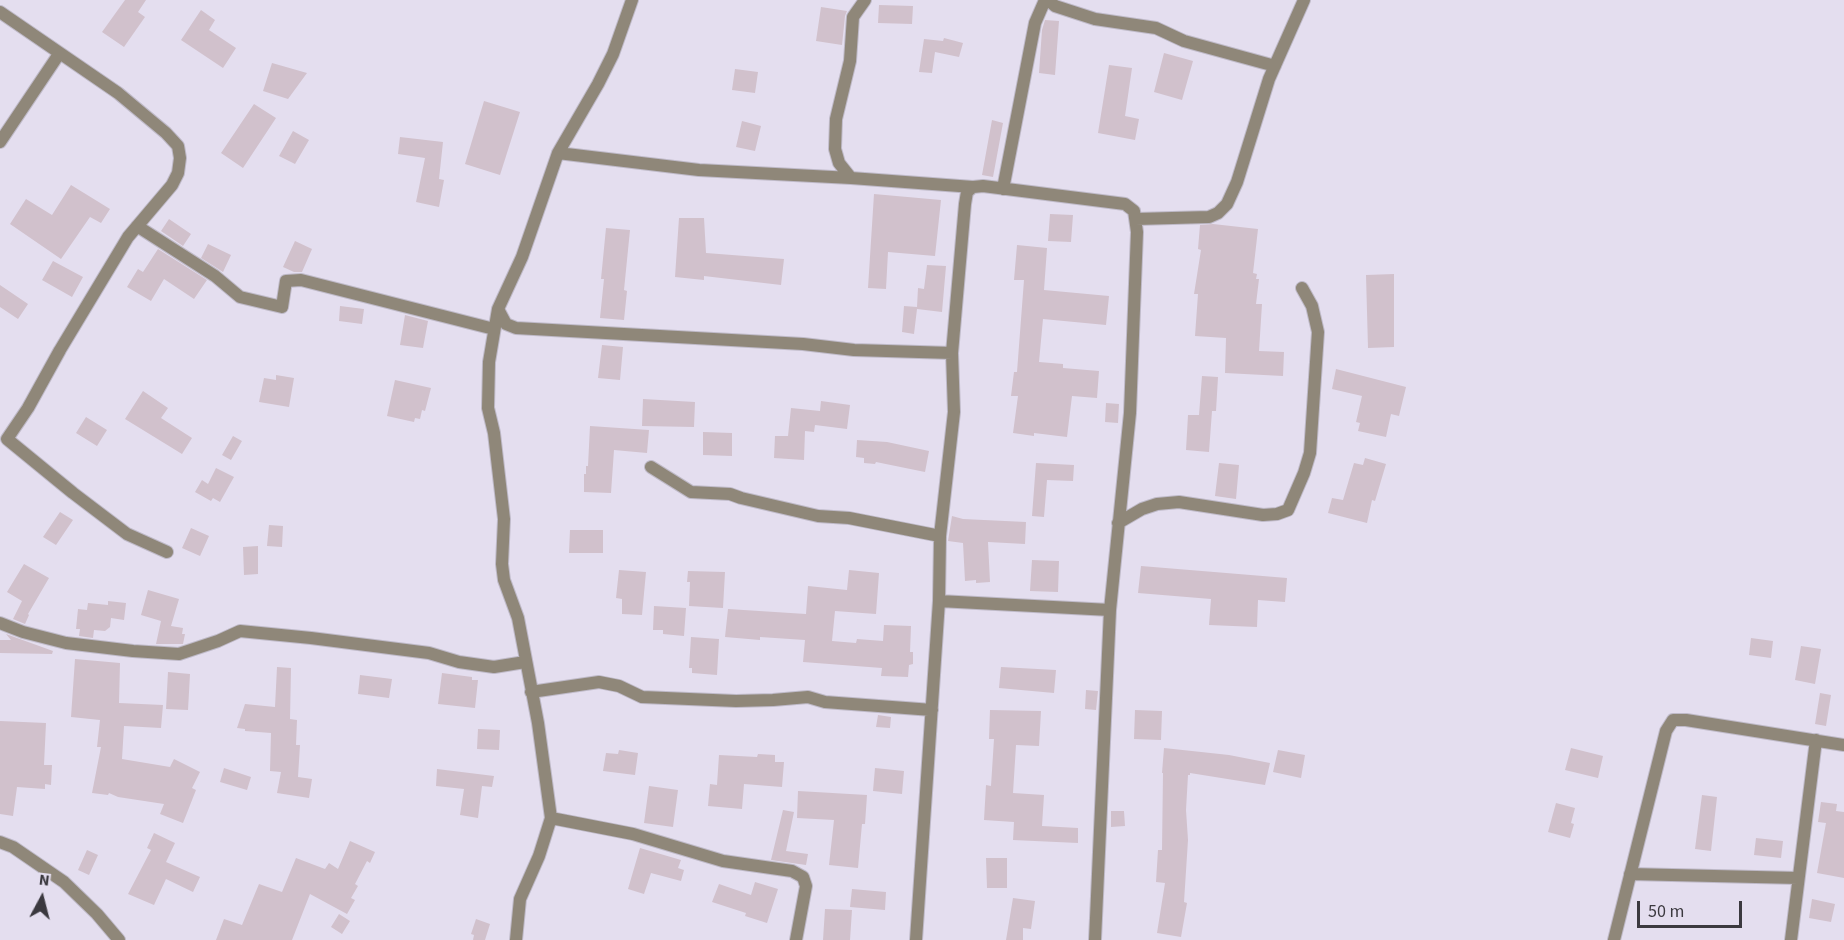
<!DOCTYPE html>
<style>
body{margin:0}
#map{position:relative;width:1844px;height:940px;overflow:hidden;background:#e4deef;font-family:"Source Sans 3",sans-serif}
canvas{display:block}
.north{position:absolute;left:12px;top:868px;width:60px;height:60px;-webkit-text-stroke:4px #e4deef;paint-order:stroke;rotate:7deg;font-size:16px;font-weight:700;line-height:24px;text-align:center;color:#3b393f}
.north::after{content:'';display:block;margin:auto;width:21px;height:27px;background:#3b393f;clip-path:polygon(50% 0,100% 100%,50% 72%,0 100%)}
.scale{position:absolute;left:1637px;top:901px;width:105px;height:27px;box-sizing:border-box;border:3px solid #3b393f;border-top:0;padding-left:8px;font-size:18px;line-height:21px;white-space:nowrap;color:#3b393f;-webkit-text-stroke:4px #e4deef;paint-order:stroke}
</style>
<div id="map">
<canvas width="1844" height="940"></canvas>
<div class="north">N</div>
<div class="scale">50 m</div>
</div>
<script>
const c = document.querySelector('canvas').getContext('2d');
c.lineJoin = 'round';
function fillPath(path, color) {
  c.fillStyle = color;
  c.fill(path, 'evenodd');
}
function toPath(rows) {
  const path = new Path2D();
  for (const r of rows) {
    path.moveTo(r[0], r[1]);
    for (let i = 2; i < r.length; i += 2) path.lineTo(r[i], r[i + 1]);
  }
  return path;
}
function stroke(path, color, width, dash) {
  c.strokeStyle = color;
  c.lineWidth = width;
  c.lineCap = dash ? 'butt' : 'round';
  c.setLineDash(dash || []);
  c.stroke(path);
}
fillPath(toPath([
 [125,0,146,0,138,12,145,17,124,47,102,32],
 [879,5,913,6,912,24,878,23],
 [821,7,847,11,845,16,842,45,816,41],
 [201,10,215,20,209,30,236,48,223,68,181,40],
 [1045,20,1059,21,1055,75,1039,73,1042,30],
 [944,38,963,43,959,57,935,52,932,73,919,72,924,39,943,41],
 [1164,53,1193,61,1182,100,1154,92],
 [272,63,307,73,288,99,263,91],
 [1109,65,1132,68,1125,116,1139,119,1135,140,1098,133],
 [735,69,758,72,755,93,732,90],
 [484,101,520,112,500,175,465,164],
 [254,104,276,118,243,168,221,153],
 [992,120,1003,123,993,177,982,175],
 [742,121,761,126,755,151,736,147],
 [293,131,309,140,295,164,279,156],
 [400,137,443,142,439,179,444,180,439,207,416,202,425,158,398,154],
 [71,185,110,209,101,223,90,217,61,259,10,224,26,199,52,215],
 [874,194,941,200,935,256,888,252,886,289,868,288],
 [1050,214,1073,215,1071,242,1048,241],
 [679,218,704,218,706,253,784,259,781,285,704,276,704,280,675,277],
 [169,219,191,234,183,246,161,231],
 [1213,224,1258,229,1253,273,1257,274,1256,279,1259,279,1256,304,1262,304,1259,351,1284,352,1283,376,1225,373,1226,338,1195,336,1198,294,1194,294,1201,250,1198,249,1200,225],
 [606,228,630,230,624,290,627,291,624,320,600,318,604,279,601,279],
 [295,241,312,249,302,272,294,272,283,267],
 [208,244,231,255,223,272,201,258],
 [1017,245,1047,248,1044,290,1109,296,1106,325,1043,319,1039,362,1063,364,1063,368,1099,371,1097,398,1072,396,1067,437,1034,433,1034,436,1013,433,1018,396,1011,396,1014,372,1017,372,1024,280,1014,280],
 [158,249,207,280,194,299,164,279,151,301,127,287,138,269,143,272],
 [53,261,83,277,72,297,42,280],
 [927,265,946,266,942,312,917,309,914,334,902,332,904,306,917,307,918,288,924,289],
 [1394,274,1394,347,1368,348,1366,275],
 [0,285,28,304,18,319,0,307],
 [340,306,364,309,362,324,339,321],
 [405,315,428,321,423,348,400,345],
 [602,345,623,347,620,380,598,378],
 [1336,369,1406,387,1399,416,1391,414,1386,437,1358,431,1360,423,1356,422,1362,396,1332,389],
 [276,375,294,378,289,407,259,402,264,378,276,380],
 [1202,376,1218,377,1216,411,1212,411,1209,452,1186,450,1188,415,1199,415],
 [395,380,431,388,425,411,422,410,420,419,415,418,414,422,387,416],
 [143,391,168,408,161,418,192,438,182,454,125,419],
 [643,399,695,402,694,427,642,426],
 [821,401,850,405,847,429,815,425,814,432,805,431,804,460,774,458,775,436,788,436,791,408,820,411],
 [1106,403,1119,404,1118,423,1105,422],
 [86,417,107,430,97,446,76,433],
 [590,426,649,430,647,453,614,450,611,493,584,492,584,474,586,474,586,466,588,466],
 [703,432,732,433,732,456,703,455],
 [233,436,242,441,231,460,222,455],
 [857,440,887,442,929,451,925,472,876,462,875,464,864,463,864,458,856,457],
 [1365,458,1386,464,1375,501,1372,500,1367,523,1328,513,1332,498,1343,500,1354,463,1363,465],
 [1036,463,1074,465,1073,481,1047,480,1044,517,1032,516],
 [1219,463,1239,465,1236,499,1215,496],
 [216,468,234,477,220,502,213,498,211,501,195,492,202,480,208,484],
 [60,512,73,520,56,545,43,537],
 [952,516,963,519,1026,522,1025,544,988,542,990,582,976,583,976,580,965,581,963,543,948,541],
 [269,525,283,526,282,547,267,546],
 [191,528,209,536,200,556,182,548],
 [570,530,603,530,603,553,569,553],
 [258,546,258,574,244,575,243,547],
 [1032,560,1059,561,1058,592,1030,591],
 [24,564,49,578,28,614,29,615,25,624,13,619,22,601,7,592],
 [1141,566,1287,578,1285,602,1258,600,1257,627,1209,625,1211,599,1138,593],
 [619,570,646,572,642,615,622,614,622,599,616,598],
 [849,570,879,573,876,614,835,611,832,641,856,643,857,639,883,641,884,625,911,626,910,652,913,652,913,664,909,665,908,677,881,676,882,668,803,662,805,640,760,637,760,640,725,637,728,609,806,614,808,586,847,590],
 [688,571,725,572,723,608,689,606,690,582,687,582],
 [148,590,179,599,171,626,183,628,182,634,185,634,183,644,156,644,161,621,141,615],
 [108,601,126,603,124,620,111,618,110,627,105,631,94,630,93,638,79,636,80,629,76,629,78,609,87,610,88,603,108,605],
 [654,606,686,608,684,636,663,634,663,630,653,630],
 [6,634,53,651,52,654,0,653,0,640,11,640],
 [691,637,719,639,717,675,692,673,692,668,689,668],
 [1751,638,1773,641,1771,658,1749,655],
 [1801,646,1821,649,1815,684,1795,680],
 [75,659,120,663,119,703,163,705,161,728,124,726,122,759,170,767,174,759,200,772,192,788,196,790,183,823,160,814,164,804,118,797,109,793,108,795,92,793,101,747,97,747,100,720,71,717],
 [277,667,291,668,290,719,297,720,296,745,300,745,298,777,312,779,309,798,277,793,281,772,270,771,271,733,245,731,245,729,237,728,245,704,275,707],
 [1001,667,1056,670,1054,693,999,688],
 [168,672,190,674,188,710,166,709],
 [442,673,472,677,472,680,478,680,475,708,438,704],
 [360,675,392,679,389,698,358,694],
 [1086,690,1098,691,1096,710,1085,709],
 [1820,693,1831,695,1826,726,1815,724],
 [990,710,1041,711,1039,746,1016,745,1013,793,1044,795,1042,826,1078,828,1078,843,1013,840,1014,822,984,820,986,785,991,786,994,739,989,739],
 [1135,710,1162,711,1161,740,1134,739],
 [878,715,891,717,890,728,876,727],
 [0,721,46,723,44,765,52,765,51,785,45,784,45,789,17,787,13,816,0,814],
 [478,729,500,730,499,750,477,749],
 [1164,748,1229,755,1270,763,1265,785,1190,773,1190,775,1188,775,1186,810,1188,840,1184,902,1187,903,1181,937,1157,933,1165,883,1156,882,1158,850,1162,850,1163,773,1162,773],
 [1571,748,1603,756,1598,778,1565,770],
 [619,750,638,753,635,775,603,771,606,753,618,754],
 [1278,750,1305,755,1301,778,1273,772],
 [758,754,775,755,775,762,784,762,782,787,744,784,742,809,708,806,710,784,717,785,719,755,757,757],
 [224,768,251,777,247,790,220,782],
 [875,768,904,771,902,794,873,791],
 [437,769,494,776,492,787,482,786,478,818,460,815,464,789,436,786],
 [649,786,678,790,673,827,644,823],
 [798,791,867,795,865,824,862,824,858,868,829,865,834,820,797,818],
 [1702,795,1717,797,1711,851,1695,849],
 [1821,802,1837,804,1836,811,1844,812,1844,878,1817,873,1826,823,1818,822],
 [1556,803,1575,808,1571,823,1574,824,1570,838,1548,832],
 [783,810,794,812,786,851,808,854,806,865,771,860],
 [1111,811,1124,811,1125,826,1111,827],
 [154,833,175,843,166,862,200,877,193,892,166,879,154,905,128,894,151,850,147,848],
 [1756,838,1783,841,1781,858,1754,855],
 [350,841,375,852,370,863,367,861,355,884,358,886,351,898,355,900,347,914,310,894,292,940,216,940,224,919,242,925,259,884,282,892,296,858,325,869,329,863,338,869],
 [640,848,681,860,678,868,684,870,681,881,651,873,644,894,628,889],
 [87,850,98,855,89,875,78,870],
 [986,858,1007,858,1007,888,987,888],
 [755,882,778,889,767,923,745,916,746,913,712,902,719,884,751,895],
 [852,889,886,892,885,910,850,907],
 [1013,898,1035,901,1031,929,1023,928,1023,940,1006,940],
 [1812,899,1835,904,1831,922,1809,918],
 [825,909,852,910,850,940,823,940],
 [339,914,350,921,342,934,331,927],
 [476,919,490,924,485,940,473,940,474,935,471,934]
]), '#d1c1cc');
const street = toPath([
 [1048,0,1055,6,1095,19,1156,28,1184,41,1275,66],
 [0,12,118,93,166,133,178,146,180,158,178,173,172,185,128,237,60,350,28,408,7,439,73,493,127,534,167,552],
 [0,142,59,54],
 [558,153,699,170,851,178,973,187,983,186,1125,204,1134,211,1137,232,1130,413,1110,610,1095,940],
 [851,178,839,163,835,149,836,119,850,61,853,17,865,0],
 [1003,189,1035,23,1045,0],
 [1136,219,1209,217,1218,213,1227,204,1237,182,1269,79,1304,0],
 [137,226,215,276,240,297,282,307,286,281,301,280,494,329],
 [498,309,506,324,516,328,803,344,854,350,952,353],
 [651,467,691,492,730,494,741,498,818,516,849,518,940,536],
 [1118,523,1142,509,1157,504,1179,502,1263,515,1277,514,1288,510,1304,473,1310,453,1318,332,1312,306,1302,288],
 [939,601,1110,610],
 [0,623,23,632,66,643,133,651,179,654,218,641,240,631,311,638,429,653,459,662,494,667,525,662],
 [531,692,599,682,619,686,642,697,736,701,773,700,808,697,825,702,932,710],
 [551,818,633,834,723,861,792,871,803,877,806,886,796,940],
 [0,842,13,847,64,882,97,914,119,940],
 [1630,874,1798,878],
 [516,940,520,899,539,856,551,818,538,723,518,618,504,580,502,564,504,519,494,433,488,408,489,362,498,309,522,257,558,153,598,84,613,54,632,0],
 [916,940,939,601,940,536,954,412,952,353,965,204,967,192,973,187],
 [1614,940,1666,731,1673,720,1686,720,1844,745],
 [1791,940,1816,740]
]);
stroke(street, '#bfbac8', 14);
stroke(street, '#8f8779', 12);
</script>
